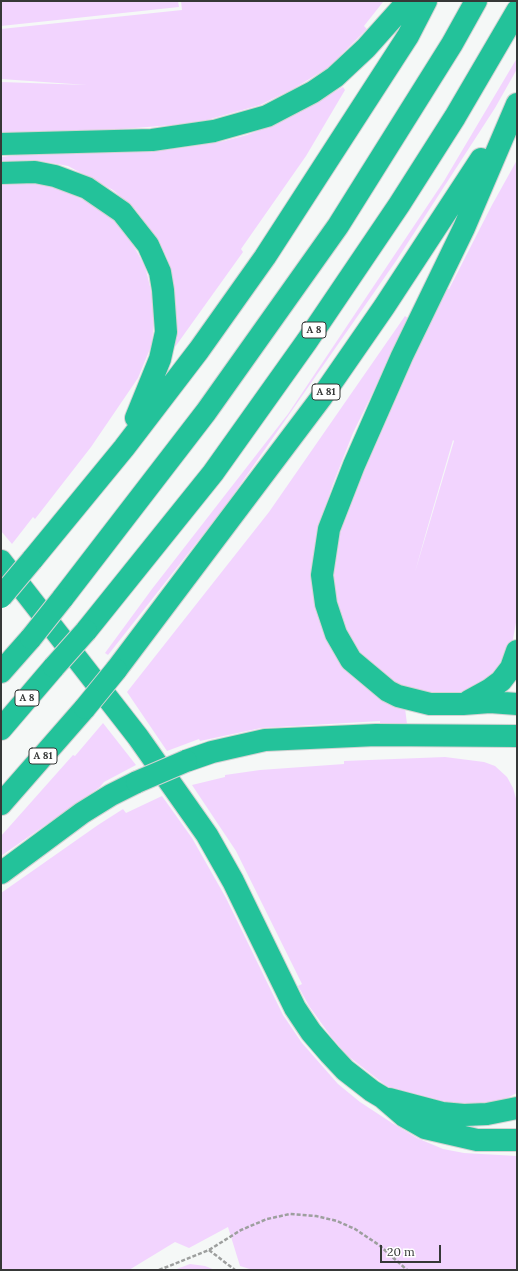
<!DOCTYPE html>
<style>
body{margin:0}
#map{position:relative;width:518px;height:1271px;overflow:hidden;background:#f5f8f7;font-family:Lora,serif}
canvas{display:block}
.frame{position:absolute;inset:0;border:2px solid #363837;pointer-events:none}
.scale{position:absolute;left:380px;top:1245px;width:61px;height:18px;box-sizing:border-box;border:2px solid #363837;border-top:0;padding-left:5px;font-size:12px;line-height:14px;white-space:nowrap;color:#363837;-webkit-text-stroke:3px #fff;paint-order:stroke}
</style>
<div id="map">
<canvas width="518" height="1271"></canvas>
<div class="frame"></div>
<div class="scale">20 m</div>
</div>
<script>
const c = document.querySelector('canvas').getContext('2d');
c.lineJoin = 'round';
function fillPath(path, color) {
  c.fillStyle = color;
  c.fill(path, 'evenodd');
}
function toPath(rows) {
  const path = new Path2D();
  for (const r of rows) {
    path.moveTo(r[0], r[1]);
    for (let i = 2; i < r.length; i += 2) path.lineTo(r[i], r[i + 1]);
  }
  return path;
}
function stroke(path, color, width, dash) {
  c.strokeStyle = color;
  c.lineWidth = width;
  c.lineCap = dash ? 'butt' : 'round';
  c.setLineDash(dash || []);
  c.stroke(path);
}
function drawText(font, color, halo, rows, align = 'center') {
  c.font = font + ' Lora,serif';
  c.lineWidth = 3;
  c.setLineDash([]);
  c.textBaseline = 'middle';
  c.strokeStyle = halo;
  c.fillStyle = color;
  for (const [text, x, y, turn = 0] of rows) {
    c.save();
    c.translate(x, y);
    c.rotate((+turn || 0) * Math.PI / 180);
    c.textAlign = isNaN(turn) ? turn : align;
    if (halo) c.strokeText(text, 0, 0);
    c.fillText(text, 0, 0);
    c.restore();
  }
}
fillPath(toPath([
 [1,1,178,1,179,7,1,26],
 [181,1,383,2,364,26,367,29,329,67,293,89,260,105,207,120,173,125,109,130,1,135,1,82,87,85,1,79,1,29,182,10],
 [517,58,517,69,495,108,396,261,224,508,108,655,105,653,152,589,288,414,444,181],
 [343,87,345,90,306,156,241,249,243,252,175,347,176,306,167,258,155,236,136,210,113,190,68,166,35,160,1,162,1,157,17,155,155,151,181,148,224,141,247,135,285,120],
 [517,160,517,617,511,650,495,673,467,691,456,695,443,697,406,689,380,674,358,651,348,637,337,610,332,578,340,526,367,458,446,288,449,289,492,205],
 [453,440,454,441,415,572,427,529],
 [5,182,47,183,90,203,114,220,133,245,145,266,155,307,152,344,138,378,91,447,35,519,33,517,12,544,1,531,1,183],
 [405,316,409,319,353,433,333,484,318,530,313,572,317,607,405,708,407,724,380,724,380,721,261,728,200,741,199,739,167,751,127,692,269,512],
 [103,723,136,765,104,782,100,787,1,856,1,836,73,755,75,756],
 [445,757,484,762,495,766,507,777,513,788,517,802,517,1093,499,1102,463,1106,397,1092,385,1085,348,1056,332,1038,309,1006,298,986,302,984,236,851,192,785,225,777,225,775,260,770,344,764,344,761],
 [162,796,192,838,226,898,283,1015,302,1043,338,1084,360,1102,392,1123,417,1138,443,1149,464,1153,517,1156,517,1270,253,1270,240,1266,228,1227,189,1248,175,1242,129,1270,1,1270,1,893,98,825,123,809,126,813],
 [190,1264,205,1266,215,1270,174,1270]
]), '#f2d4fe');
const highway = toPath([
 [517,104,464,228,402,356,354,465,329,529,322,575,326,604,336,634,351,660,388,691,398,696,430,704,463,704,490,702,517,704],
 [1,144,152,140,214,131,267,116,313,92,335,77,366,48,408,1],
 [1,173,35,172,55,176,87,188,122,212,148,245,160,272,163,290,166,332,160,359,136,418],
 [32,560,124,448,199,350,265,257,408,36,426,1],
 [1,561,138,737,207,835,233,881,295,1008,311,1032,330,1054,345,1070,372,1091,382,1097,404,1116,425,1128,477,1140,517,1140],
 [62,599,206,412,338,226,452,44,476,1],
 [86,631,213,473,307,341,399,205,455,117,517,11],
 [116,670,321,398,384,307,481,159],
 [1,672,31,638],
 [469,701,489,690,501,681,511,668,517,651],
 [1,729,54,667],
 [186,761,212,752,265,740,376,735,517,736],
 [1,804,85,708],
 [1,873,82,813,111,795,137,782],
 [389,1099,442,1113,464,1115,487,1114,517,1108]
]);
stroke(highway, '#d3d3d3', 24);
stroke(toPath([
 [209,1250,235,1270],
 [159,1270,209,1250,241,1230,267,1219,290,1214,316,1216,337,1221,355,1229,379,1245,407,1270]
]), '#9d9f9e', 2.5, [4, 2]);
stroke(highway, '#23c29a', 22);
const highwayBridge = toPath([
 [1,597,32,560],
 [31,638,62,599],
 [54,667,86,631],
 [85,708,116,670],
 [137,782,186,761]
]);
stroke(highwayBridge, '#d3d3d3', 24, []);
stroke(highwayBridge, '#23c29a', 22);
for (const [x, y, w] of [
 [314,330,24],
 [326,392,28],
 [27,698,24],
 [43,756,28]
]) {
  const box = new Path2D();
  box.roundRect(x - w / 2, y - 8, w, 16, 3);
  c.fillStyle = '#fff';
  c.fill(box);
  stroke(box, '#363837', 1);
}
drawText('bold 10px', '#363837', null, [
 ["A 8",314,330],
 ["A 81",326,392],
 ["A 8",27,698],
 ["A 81",43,756]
]);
</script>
